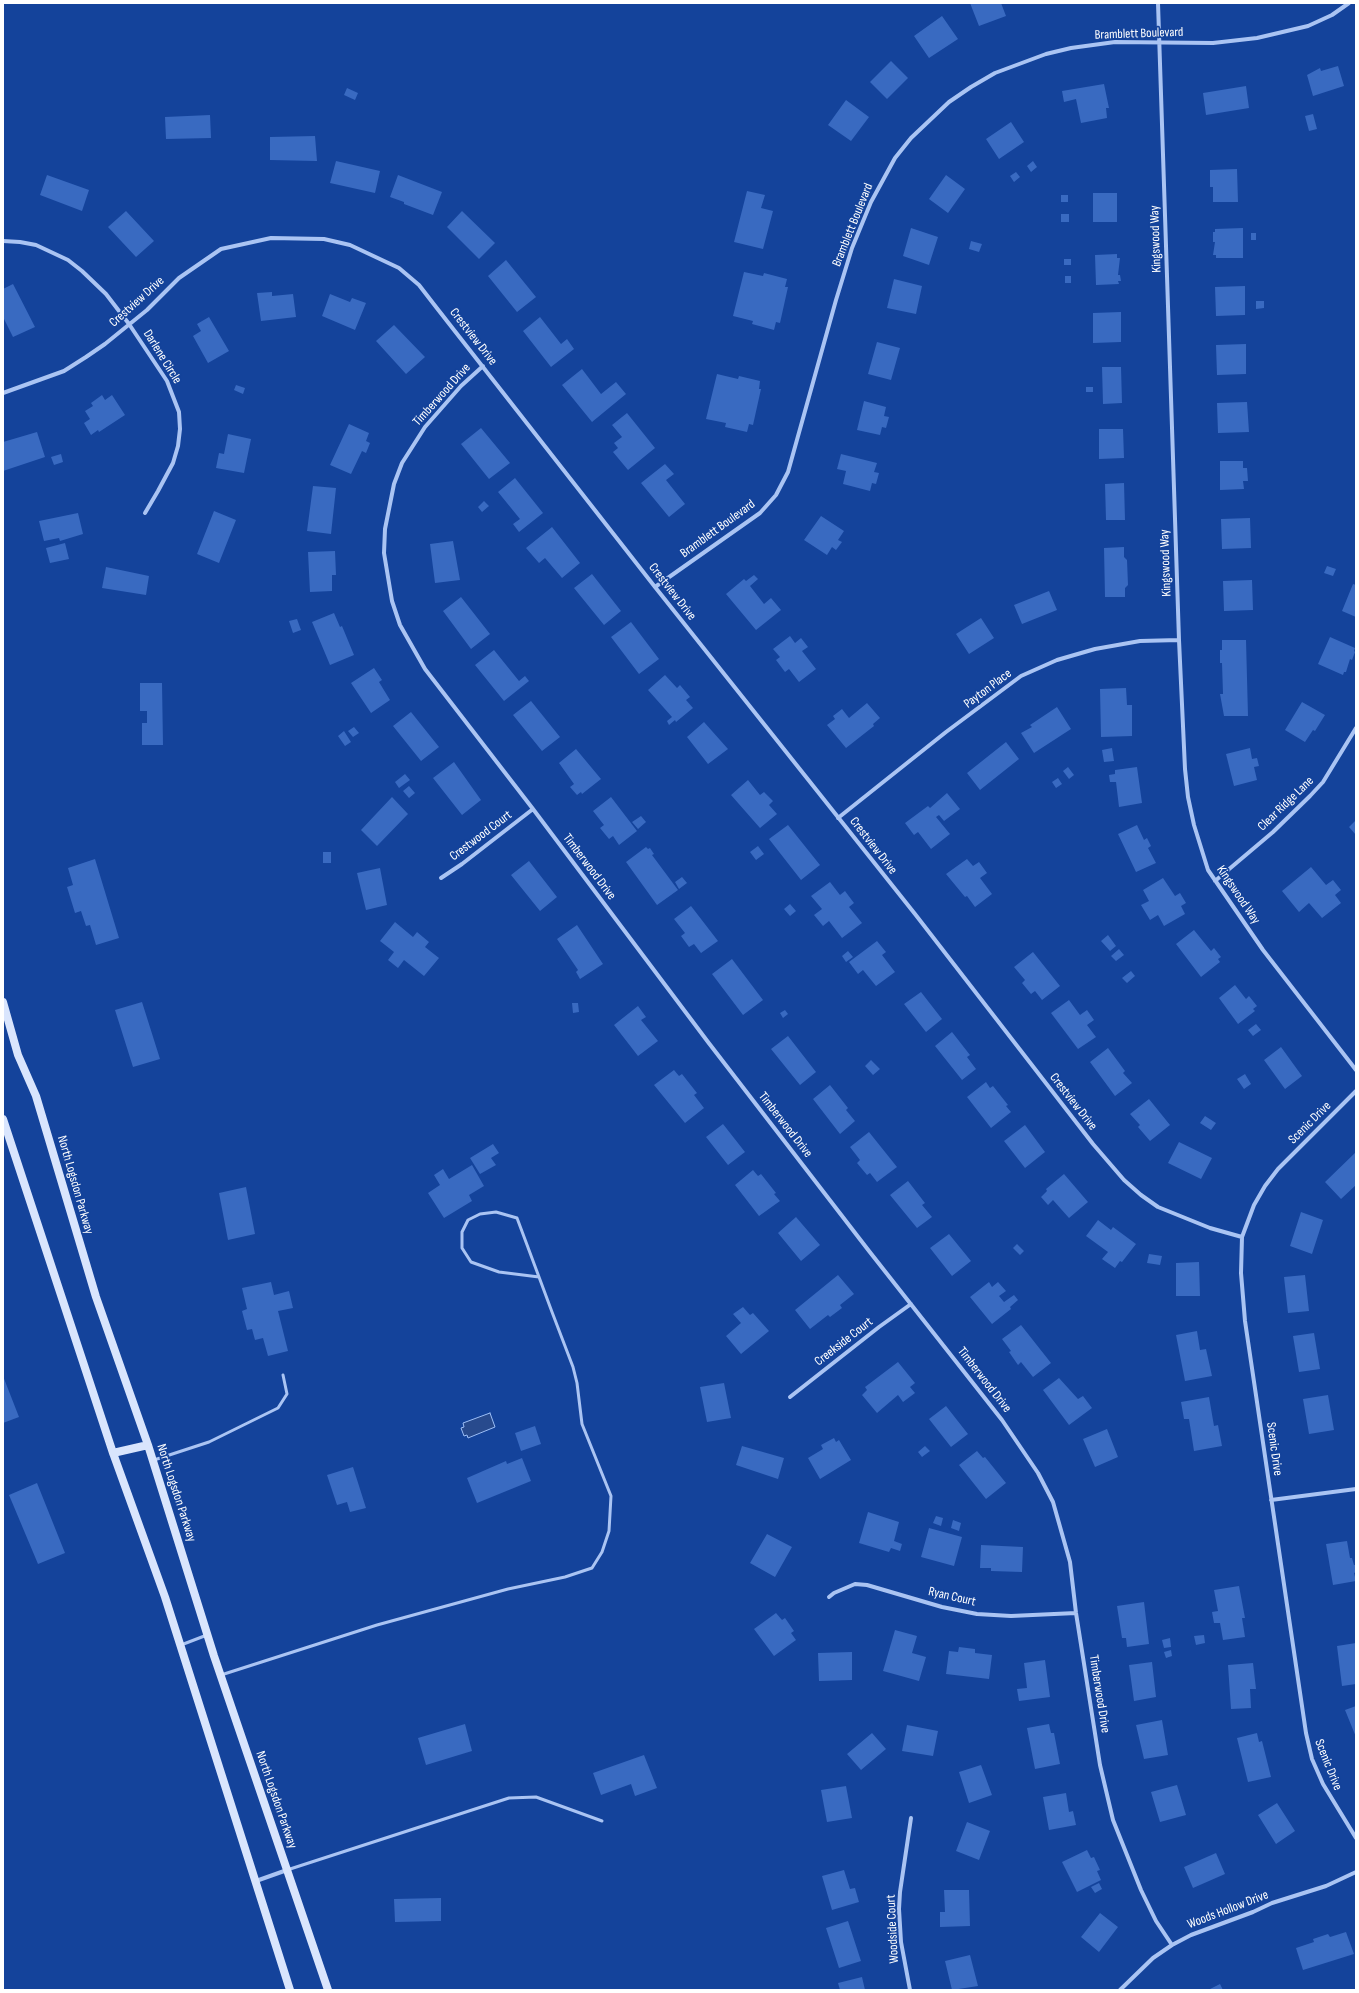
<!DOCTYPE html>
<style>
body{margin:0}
#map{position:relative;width:1359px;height:1993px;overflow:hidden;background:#14439b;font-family:"Sofia Sans Condensed",sans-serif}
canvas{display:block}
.frame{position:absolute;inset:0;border:4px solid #fff;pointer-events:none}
</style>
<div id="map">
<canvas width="1359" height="1993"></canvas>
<div class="frame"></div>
</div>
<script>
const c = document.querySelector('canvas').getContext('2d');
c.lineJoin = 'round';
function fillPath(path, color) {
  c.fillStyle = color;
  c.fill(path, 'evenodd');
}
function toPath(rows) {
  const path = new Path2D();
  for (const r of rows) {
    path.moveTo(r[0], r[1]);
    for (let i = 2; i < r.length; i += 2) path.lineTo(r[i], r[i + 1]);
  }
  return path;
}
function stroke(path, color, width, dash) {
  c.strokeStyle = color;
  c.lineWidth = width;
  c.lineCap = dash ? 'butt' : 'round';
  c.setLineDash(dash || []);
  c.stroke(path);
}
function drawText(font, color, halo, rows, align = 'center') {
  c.font = font + ' "Sofia Sans Condensed",sans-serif';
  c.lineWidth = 3.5;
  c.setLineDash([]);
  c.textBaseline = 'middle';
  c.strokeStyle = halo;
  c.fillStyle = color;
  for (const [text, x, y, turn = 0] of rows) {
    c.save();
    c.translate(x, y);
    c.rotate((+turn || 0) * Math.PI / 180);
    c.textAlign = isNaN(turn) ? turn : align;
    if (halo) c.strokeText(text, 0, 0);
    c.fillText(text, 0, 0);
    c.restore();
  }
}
const water = toPath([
 [490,1413,495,1427,468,1438,467,1435,464,1436,461,1428,464,1427,463,1423,490,1413]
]);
fillPath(water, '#284a8d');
stroke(water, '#9cbef6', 1);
fillPath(toPath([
 [970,3,1001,3,1006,16,979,26],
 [942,16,958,39,929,58,914,36],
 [891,61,908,78,887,99,870,82],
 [1338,66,1344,86,1313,96,1307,75,1320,68,1321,71],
 [1104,84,1109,108,1106,108,1107,118,1081,123,1076,99,1064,102,1062,91],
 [1246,86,1249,108,1206,115,1203,93],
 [347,88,358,93,355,100,344,95],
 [846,100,869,117,851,141,828,125],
 [1313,114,1317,129,1309,131,1305,116],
 [210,115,211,138,166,139,165,117],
 [1011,122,1024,142,999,159,986,139],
 [315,136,317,161,270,160,270,137],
 [336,161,380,171,375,193,330,183],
 [1033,161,1037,167,1031,172,1027,166],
 [1237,169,1238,202,1213,202,1213,187,1210,187,1210,170],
 [1016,172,1020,177,1014,182,1010,176],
 [47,175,89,190,82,211,40,195],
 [398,175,442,192,433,215,404,204,404,202,390,197],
 [946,175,965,189,948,213,929,199],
 [747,191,765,195,761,208,773,211,763,249,734,242],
 [1093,193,1117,193,1117,222,1093,222],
 [1061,195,1068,195,1068,202,1061,202],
 [126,211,154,241,136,257,108,227],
 [462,211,495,243,479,259,447,227],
 [1061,214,1069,214,1069,222,1061,222],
 [911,228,938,237,929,265,903,256],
 [1243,228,1243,258,1216,258,1216,255,1213,255,1215,242,1213,242,1213,232,1215,232,1215,229],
 [1251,233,1256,233,1256,240,1251,240],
 [971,241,982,244,979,252,969,249],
 [1117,254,1117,258,1120,258,1118,275,1120,275,1121,281,1118,281,1119,284,1096,285,1095,255],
 [1064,259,1071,259,1071,265,1064,265],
 [506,260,536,297,517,312,488,276],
 [744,272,763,276,764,273,787,279,785,287,788,287,780,323,776,322,774,330,752,324,753,321,733,316],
 [1065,276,1071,276,1071,283,1065,283],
 [894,279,922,286,916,314,887,308],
 [13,284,35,327,13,337,3,317,3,289],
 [1245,286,1245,315,1216,316,1215,287],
 [272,292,272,296,293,294,296,317,261,321,257,293],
 [330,294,350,302,352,298,366,303,355,330,322,316],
 [1256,301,1264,301,1264,308,1256,309],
 [1121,312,1121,342,1093,343,1093,313],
 [209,317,229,351,208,363,193,336,201,331,197,324],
 [540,317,561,344,567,339,574,349,551,367,523,331],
 [394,325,425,357,406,374,376,341],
 [877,342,900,348,891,380,868,374],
 [1246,344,1246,374,1217,375,1216,345],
 [1102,367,1121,367,1122,403,1103,404],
 [582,369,601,394,616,382,626,394,592,422,562,385],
 [717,374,738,379,739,376,760,381,759,389,761,389,753,425,749,424,747,432,725,427,726,423,706,419],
 [236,385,245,388,243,394,234,390],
 [1086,387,1093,387,1093,392,1086,392],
 [102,395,105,400,112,395,125,415,99,432,98,430,91,435,84,423,90,419,85,411,93,406,91,403],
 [864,401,886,407,884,416,889,417,886,428,882,427,880,435,857,430],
 [1247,402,1249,432,1218,433,1217,403],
 [627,413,655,448,628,470,613,452,618,448,614,443,622,437,612,425],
 [349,424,369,433,366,441,370,443,366,453,362,451,351,474,330,465],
 [481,428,510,463,489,479,461,444],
 [1099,429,1123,429,1124,458,1099,459],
 [37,432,45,457,3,471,3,442],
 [228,434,251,439,244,473,216,468,219,453,224,454],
 [61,454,63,462,54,465,51,457],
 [841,454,877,463,874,472,879,473,876,484,872,483,870,491,843,484,846,471,837,469],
 [1220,461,1243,461,1243,468,1247,468,1248,481,1243,481,1244,489,1220,490],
 [665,464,674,474,666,480,685,504,669,517,641,483],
 [515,478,543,513,519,532,513,524,520,519,498,492],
 [1124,483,1125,520,1106,520,1105,484],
 [313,486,336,488,331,534,307,531],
 [484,501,489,506,482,512,478,507],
 [214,511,236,520,219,563,197,554],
 [78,513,83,534,60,541,59,538,44,541,39,521],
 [821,516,844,531,838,540,842,542,836,550,832,547,827,555,804,540],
 [1250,518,1251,548,1222,549,1221,519],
 [552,527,580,563,562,578,545,558,539,563,526,548],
 [453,541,460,580,435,583,430,544],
 [65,543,69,559,50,563,46,548],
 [1124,547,1124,557,1127,560,1128,585,1125,588,1125,597,1105,597,1104,548],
 [335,551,336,575,332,575,332,591,310,592,308,552],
 [1327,566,1336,569,1333,576,1324,573],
 [106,567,149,576,146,595,102,588],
 [592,574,621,611,604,625,574,588],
 [754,575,758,579,750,586,764,604,771,598,781,610,756,630,726,594,744,579,746,581],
 [1252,580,1253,610,1224,611,1223,581],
 [1353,584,1356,585,1356,617,1342,611],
 [1049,591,1057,610,1022,624,1014,605],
 [461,597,490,634,471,649,443,611],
 [334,613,340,627,342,626,354,655,330,665,312,622],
 [981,618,994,638,969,654,956,634],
 [297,619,301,630,293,633,289,621],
 [631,622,659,659,639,674,611,637],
 [790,636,795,643,801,638,808,647,802,651,816,669,799,682,789,669,785,672,776,660,780,657,773,649],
 [1330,637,1355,648,1354,651,1355,652,1352,660,1350,659,1346,672,1344,672,1343,675,1318,664],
 [1222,640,1246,640,1248,716,1224,716,1220,694,1223,694,1222,663,1220,663,1220,650,1222,650],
 [494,650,519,681,525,676,529,681,504,701,475,665],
 [374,668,382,680,379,682,390,700,371,713,351,683],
 [665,675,677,688,680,685,690,697,686,700,693,708,676,722,675,720,669,725,667,721,672,717,648,690],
 [140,683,162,683,163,745,142,745,142,723,147,723,147,711,140,711],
 [1126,688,1127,705,1132,705,1132,736,1101,737,1100,689],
 [531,701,560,737,542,751,513,715],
 [1302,702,1325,715,1315,731,1313,730,1305,742,1285,730],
 [867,703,880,718,873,724,874,726,846,748,827,725,835,719,833,716,842,709,849,718],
 [1057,707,1071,729,1034,753,1021,733,1032,727,1030,725],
 [411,712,439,747,421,761,393,726],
 [704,722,728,749,708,764,687,737],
 [354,727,359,733,353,737,348,731],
 [344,731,351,742,345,746,338,736],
 [1006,742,1019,759,980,790,967,773],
 [1112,748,1114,761,1104,762,1102,750],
 [1250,748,1252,759,1257,758,1259,766,1254,767,1257,780,1234,786,1226,754],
 [576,749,601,779,582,794,581,792,577,795,570,787,574,784,559,763],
 [454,762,481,800,462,815,433,778],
 [1068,767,1074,775,1069,779,1063,771],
 [1137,767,1142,803,1119,807,1116,782,1110,782,1109,775,1115,774,1115,770],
 [405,774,410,780,399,788,395,782],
 [1058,778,1062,784,1056,788,1052,782],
 [748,780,760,795,764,792,773,801,769,805,777,814,760,828,731,795],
 [409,786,415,793,409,798,403,791],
 [947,793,960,809,944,821,939,815,936,817,950,834,931,849,918,832,914,835,905,823,928,806,930,808],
 [392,797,408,814,377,846,361,830],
 [611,797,637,831,619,845,613,836,609,839,600,828,604,825,593,811],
 [641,816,646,822,638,829,632,822],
 [1356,820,1356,835,1349,827],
 [788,825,820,865,801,880,769,839],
 [1137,825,1144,840,1147,838,1151,846,1148,848,1156,863,1136,872,1118,834],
 [758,846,764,854,756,860,750,852],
 [646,847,648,849,650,848,654,854,652,855,678,890,657,905,626,862],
 [323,852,331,852,331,863,323,863],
 [95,859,119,938,96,945,90,925,86,926,81,911,75,913,67,887,73,885,68,868],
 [967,859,973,866,979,862,987,873,980,878,992,894,975,907,967,896,965,897,946,874],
 [529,861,557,897,540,911,511,875],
 [1311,867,1326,885,1333,880,1341,890,1335,895,1341,903,1322,918,1309,903,1299,912,1282,891],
 [380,868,387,905,366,910,357,873],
 [682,877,687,883,679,889,675,882],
 [1163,878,1175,896,1180,893,1186,903,1181,906,1185,914,1164,926,1158,915,1150,920,1141,905,1149,901,1143,890],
 [830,882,840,895,845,891,854,903,849,907,862,923,842,938,829,921,823,926,814,915,822,909,811,896],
 [790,904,796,911,790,916,784,909],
 [691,906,718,941,701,953,694,944,689,947,681,936,685,933,674,919],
 [395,922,413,937,417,932,429,942,425,947,439,958,424,976,404,960,398,968,388,960,394,952,380,941],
 [577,925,603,964,580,979,576,972,578,970,557,939],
 [1194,930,1211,951,1214,948,1221,957,1218,959,1220,962,1201,977,1176,944],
 [1108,935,1116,946,1110,951,1101,941],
 [877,941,886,952,882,955,895,972,876,986,863,970,858,974,849,962],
 [1119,949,1124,955,1116,961,1111,956],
 [848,951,853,957,846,962,842,956],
 [1033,952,1060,986,1042,1000,1035,991,1031,994,1022,983,1025,980,1014,967],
 [732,959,763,1000,743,1015,712,974],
 [1131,971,1135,976,1127,983,1122,978],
 [1235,985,1246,999,1249,996,1257,1006,1253,1009,1255,1011,1238,1024,1219,998],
 [921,992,942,1019,926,1032,904,1004],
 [1069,1000,1080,1015,1087,1010,1094,1020,1087,1025,1096,1037,1078,1049,1051,1013],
 [142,1002,160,1059,133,1067,115,1010],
 [572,1003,578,1003,579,1012,573,1013],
 [638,1006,646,1017,641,1020,658,1041,638,1056,614,1025],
 [785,1010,788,1014,783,1018,780,1013],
 [1256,1024,1261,1030,1253,1036,1248,1030],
 [952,1032,970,1055,967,1057,976,1069,962,1080,935,1046],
 [788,1036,816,1072,800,1085,771,1049],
 [1281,1047,1302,1076,1285,1089,1264,1060],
 [1108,1048,1125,1071,1123,1073,1132,1083,1115,1096,1090,1062],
 [871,1060,880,1069,873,1075,865,1066],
 [674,1070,679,1076,682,1074,697,1093,694,1095,704,1108,685,1123,654,1085],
 [1245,1074,1251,1084,1244,1089,1237,1079],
 [986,1082,990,1088,993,1086,1008,1105,1006,1106,1011,1112,991,1128,967,1097],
 [830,1085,848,1108,846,1110,855,1121,840,1134,813,1099],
 [1149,1099,1170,1125,1150,1141,1138,1127,1140,1125,1130,1114],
 [1205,1116,1216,1123,1211,1130,1200,1123],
 [723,1124,745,1152,728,1165,706,1137],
 [1025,1125,1045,1152,1025,1168,1004,1141],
 [869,1132,897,1167,877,1182,870,1173,867,1175,857,1163,860,1160,850,1147],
 [1179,1142,1212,1158,1201,1179,1168,1163],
 [493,1144,499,1153,491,1158,496,1165,480,1174,470,1158],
 [1356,1152,1356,1185,1341,1199,1325,1182],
 [472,1165,484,1186,469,1195,472,1201,444,1218,428,1193,440,1185,434,1175,443,1169,449,1179],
 [753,1170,758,1176,761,1174,776,1193,774,1194,780,1201,759,1216,735,1185],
 [1064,1174,1088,1202,1069,1218,1053,1200,1048,1205,1041,1197,1047,1191,1046,1189],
 [908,1181,925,1203,922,1205,932,1217,917,1228,890,1195],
 [246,1187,255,1234,228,1240,219,1193],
 [1301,1212,1323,1220,1312,1254,1290,1246],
 [796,1217,820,1245,801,1261,778,1233],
 [1098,1220,1111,1230,1113,1227,1136,1244,1122,1262,1120,1261,1115,1268,1102,1259,1108,1252,1086,1236],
 [949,1234,971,1261,952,1276,930,1248],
 [1017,1244,1024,1251,1020,1255,1013,1248],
 [1149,1254,1162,1256,1160,1265,1147,1263],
 [1199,1262,1200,1296,1176,1296,1176,1263],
 [838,1275,854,1294,840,1305,842,1308,830,1317,828,1315,810,1329,795,1310],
 [1305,1275,1309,1311,1288,1313,1284,1277],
 [271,1282,274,1295,289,1291,293,1308,278,1311,288,1351,268,1356,263,1338,255,1340,252,1329,247,1330,242,1311,247,1309,242,1288],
 [989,1282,992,1287,998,1282,1006,1291,999,1296,1004,1302,1014,1295,1018,1300,1010,1307,1011,1309,992,1324,970,1297],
 [743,1307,750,1315,753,1313,769,1331,741,1354,726,1336,741,1323,733,1314],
 [1021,1325,1051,1363,1033,1377,1021,1362,1018,1365,1009,1352,1011,1351,1002,1339],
 [1197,1331,1200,1350,1206,1349,1212,1376,1185,1381,1176,1335],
 [1314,1333,1320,1369,1299,1372,1293,1336],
 [898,1362,915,1383,910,1387,915,1393,903,1402,898,1395,877,1413,862,1395,867,1390,865,1387],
 [3,1376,19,1417,3,1423],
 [1059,1378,1078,1399,1083,1396,1092,1408,1069,1425,1043,1390],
 [724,1383,731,1418,707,1422,700,1387],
 [1328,1395,1334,1430,1309,1434,1303,1399],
 [1209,1397,1214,1426,1218,1425,1222,1446,1194,1451,1189,1419,1184,1419,1181,1402],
 [946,1406,968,1434,951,1447,929,1419],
 [535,1426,541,1444,521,1451,515,1433],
 [1107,1429,1118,1457,1095,1467,1083,1439],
 [834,1438,836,1442,839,1440,851,1460,820,1479,808,1458,823,1449,821,1445],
 [742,1446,784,1458,778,1479,736,1465],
 [925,1446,930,1451,922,1457,918,1452],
 [977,1451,983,1458,985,1457,1006,1483,986,1499,959,1465],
 [522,1458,531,1481,477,1503,467,1478,506,1461,507,1464],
 [353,1467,366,1508,350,1512,347,1502,337,1505,327,1475],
 [37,1483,65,1553,38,1564,9,1495],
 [868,1512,899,1522,894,1541,902,1544,900,1551,891,1548,889,1552,859,1543],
 [936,1516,943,1518,941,1526,933,1523],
 [953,1520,961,1523,959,1531,951,1528],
 [929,1528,962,1537,954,1566,921,1557],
 [767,1534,792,1547,775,1577,750,1563],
 [1347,1541,1350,1558,1352,1558,1354,1565,1356,1565,1356,1572,1354,1573,1356,1581,1333,1585,1326,1544],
 [981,1545,1023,1547,1022,1572,991,1571,991,1568,980,1568],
 [1239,1586,1245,1618,1242,1618,1245,1637,1223,1640,1220,1623,1214,1623,1212,1612,1218,1611,1214,1590],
 [1144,1602,1149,1644,1127,1647,1126,1638,1122,1638,1117,1606],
 [776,1613,782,1620,785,1618,794,1631,791,1633,796,1640,774,1656,754,1629],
 [895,1630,917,1636,912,1653,926,1657,919,1681,883,1671],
 [1204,1635,1205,1643,1196,1645,1194,1636],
 [1170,1638,1171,1647,1164,1648,1162,1640],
 [1356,1643,1356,1684,1342,1686,1337,1646],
 [959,1647,975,1649,975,1653,992,1655,989,1679,946,1674,949,1651,958,1652],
 [1171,1650,1172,1656,1166,1658,1164,1652],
 [852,1652,852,1680,819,1681,818,1653],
 [1045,1660,1050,1697,1019,1701,1017,1689,1027,1688,1024,1663],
 [1152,1662,1156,1697,1134,1701,1129,1665],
 [1253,1663,1256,1689,1250,1689,1251,1708,1231,1709,1228,1665],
 [1356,1706,1356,1737,1345,1710],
 [1162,1720,1168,1755,1144,1759,1136,1725],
 [465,1724,472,1751,426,1765,418,1738],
 [1049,1724,1051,1733,1054,1733,1060,1764,1035,1769,1027,1728],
 [907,1725,938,1731,933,1756,902,1751],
 [872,1733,886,1749,861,1770,847,1754],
 [1257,1733,1259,1742,1262,1741,1271,1777,1248,1782,1237,1738],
 [644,1755,657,1788,635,1796,631,1784,601,1795,593,1773],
 [981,1765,992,1795,969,1803,959,1772],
 [1177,1785,1186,1815,1160,1822,1151,1792],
 [846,1786,852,1818,827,1822,821,1790],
 [1066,1793,1069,1812,1073,1811,1076,1825,1049,1830,1043,1797],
 [1277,1803,1295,1831,1276,1844,1258,1815],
 [967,1822,990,1831,979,1860,956,1851],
 [1087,1850,1091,1858,1094,1857,1100,1870,1097,1871,1101,1880,1077,1892,1062,1862],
 [1216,1853,1225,1874,1193,1888,1184,1867],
 [844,1870,850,1889,855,1888,859,1902,832,1910,822,1876],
 [1099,1883,1102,1889,1095,1893,1091,1887],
 [944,1890,969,1890,970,1926,940,1927,940,1912,945,1912],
 [441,1898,441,1921,395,1922,394,1899],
 [1100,1913,1118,1927,1099,1952,1081,1937],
 [848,1921,861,1961,839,1968,826,1928],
 [1346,1932,1354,1954,1303,1970,1296,1948,1314,1942,1313,1939,1328,1934,1330,1937],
 [970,1955,978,1986,952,1990,945,1961],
 [862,1977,865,1990,840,1990,838,1983],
 [1220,1984,1223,1990,1208,1990]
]), '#396ac1');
stroke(toPath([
 [154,1460,209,1442,278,1408,287,1394,283,1375],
 [181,1645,207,1635],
 [221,1675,377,1625,508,1589,565,1577,592,1568,602,1552,609,1531,611,1496,582,1424,577,1383,573,1367,552,1312,539,1277,517,1218,496,1212,480,1214,468,1220,462,1232,462,1248,471,1262,499,1272,539,1277],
 [287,1870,509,1798,536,1797,602,1821]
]), '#aac4f3', 3);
stroke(toPath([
 [1158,3,1179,640,1185,769,1188,797,1194,825,1208,870,1263,950,1356,1070],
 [3,241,20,242,36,245,68,260,82,271,106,294,129,324,167,381,179,412,180,429,178,446,173,463,158,491,145,513],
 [483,366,461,386,425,427,402,463,394,484,385,529,384,553,392,601,400,625,425,669,533,809,708,1042,869,1251,1002,1420,1038,1473,1053,1502,1070,1562,1076,1613,1100,1765,1113,1820,1141,1890,1156,1921,1172,1945],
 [3,393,64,371,86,357,105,344,147,310,179,278,221,249,271,238,324,239,350,245,399,268,419,285,436,307,655,587,915,914,1093,1144,1124,1180,1141,1195,1158,1207,1210,1228,1242,1237],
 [655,587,760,513,776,495,788,472,836,300,852,248,871,202,895,158,911,138,949,102,971,87,995,73,1046,54,1071,48,1115,42,1213,43,1257,38,1308,26,1332,15,1349,3],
 [838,818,946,732,1021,676,1057,660,1095,649,1140,641,1179,640],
 [441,878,462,864,533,809],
 [1215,881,1273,832,1310,796,1323,782,1356,728],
 [1356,1091,1278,1169,1265,1186,1254,1205,1242,1237,1241,1273,1245,1321,1306,1733,1312,1759,1323,1784,1356,1838],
 [790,1397,879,1327,911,1304],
 [1271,1500,1356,1489],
 [829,1597,834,1593,855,1584,867,1585,942,1607,977,1614,1011,1616,1076,1613],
 [256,1881,287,1870],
 [910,1990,901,1942,899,1909,900,1892,911,1818],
 [1120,1990,1153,1958,1172,1945,1191,1935,1253,1912,1272,1903,1326,1886,1356,1872]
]), '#aac4f3', 4);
stroke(toPath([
 [3,1002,18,1055,36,1096,96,1297,148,1445,214,1656,328,1990],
 [3,1119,113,1453,165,1597,290,1990],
 [113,1453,148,1445]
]), '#d9e5fd', 8);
drawText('13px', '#fff', '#14439b', [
 ["Bramblett Boulevard",1139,34,-2],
 ["Bramblett Boulevard",853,225,-68],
 ["Kingswood Way",1156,239,-92],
 ["Crestview Drive",137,302,-42],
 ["Crestview Drive",473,337,52],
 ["Darlene Circle",162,357,58],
 ["Timberwood Drive",442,395,-48],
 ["Bramblett Boulevard",718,529,-36],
 ["Kingswood Way",1166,563,-92],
 ["Crestview Drive",672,592,52],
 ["Payton Place",988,689,-37],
 ["Clear Ridge Lane",1286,804,-44],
 ["Crestwood Court",481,836,-37],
 ["Crestview Drive",873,846,52],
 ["Timberwood Drive",589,867,53],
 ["Kingswood Way",1238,895,56],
 ["Crestview Drive",1073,1102,52],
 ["Scenic Drive",1310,1123,-45],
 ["Timberwood Drive",785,1125,52],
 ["North Logsdon Parkway",75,1185,74],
 ["Creekside Court",844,1342,-38],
 ["Timberwood Drive",984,1380,52],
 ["Scenic Drive",1274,1449,82],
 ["North Logsdon Parkway",176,1493,72],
 ["Ryan Court",952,1597,13],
 ["Timberwood Drive",1099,1694,81],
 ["Scenic Drive",1328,1765,68],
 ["North Logsdon Parkway",276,1800,71],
 ["Woods Hollow Drive",1228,1910,-21],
 ["Woodside Court",893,1929,-93]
]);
</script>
